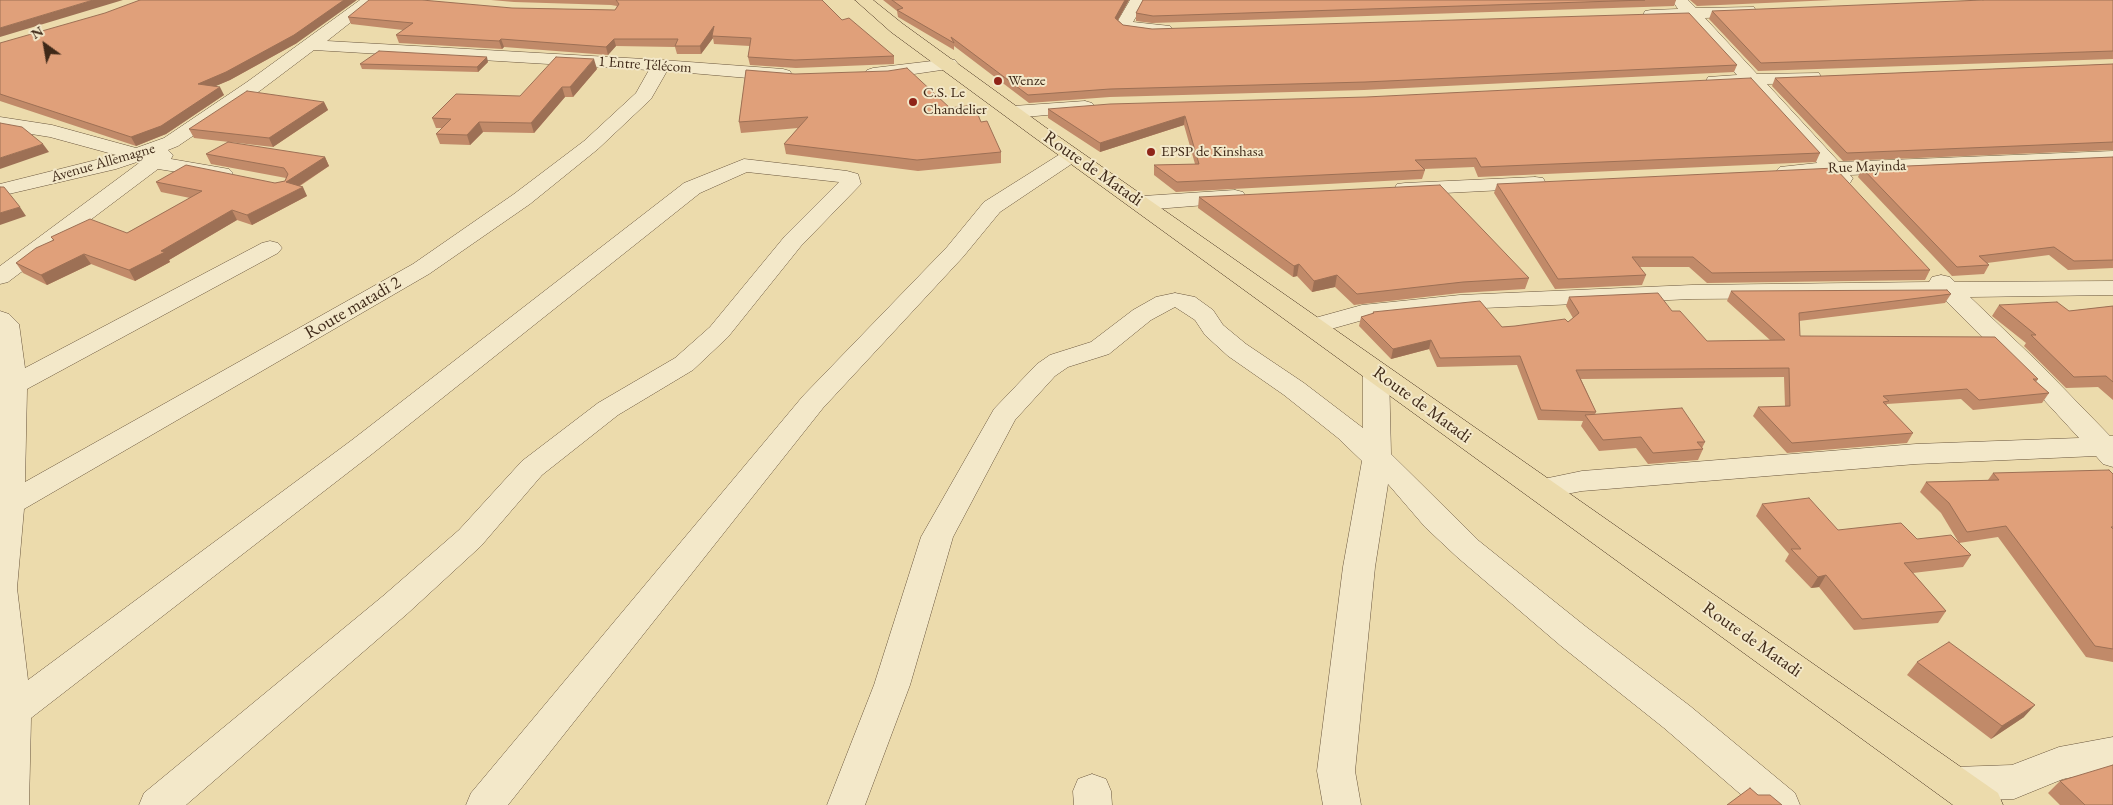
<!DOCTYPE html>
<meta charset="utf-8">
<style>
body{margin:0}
#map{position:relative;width:2113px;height:805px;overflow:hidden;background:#ecdbac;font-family:"EB Garamond",serif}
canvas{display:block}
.north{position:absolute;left:20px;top:20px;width:50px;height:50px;-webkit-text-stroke:4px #f3e8c9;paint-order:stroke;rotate:328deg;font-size:14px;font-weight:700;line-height:20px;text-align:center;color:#3f2918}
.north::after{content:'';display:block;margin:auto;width:18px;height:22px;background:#3f2918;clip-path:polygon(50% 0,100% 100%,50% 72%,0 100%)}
</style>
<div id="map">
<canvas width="2113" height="805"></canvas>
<div class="north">N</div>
</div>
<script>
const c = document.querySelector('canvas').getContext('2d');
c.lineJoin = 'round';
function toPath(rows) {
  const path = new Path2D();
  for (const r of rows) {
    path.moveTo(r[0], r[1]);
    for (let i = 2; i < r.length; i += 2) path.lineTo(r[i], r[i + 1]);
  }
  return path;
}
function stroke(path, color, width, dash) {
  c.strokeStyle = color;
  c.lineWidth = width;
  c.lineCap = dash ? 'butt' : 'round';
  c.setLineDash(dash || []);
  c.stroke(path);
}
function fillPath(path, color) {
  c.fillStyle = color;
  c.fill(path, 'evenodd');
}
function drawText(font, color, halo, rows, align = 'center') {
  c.font = font + ' "EB Garamond",serif';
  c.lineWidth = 4;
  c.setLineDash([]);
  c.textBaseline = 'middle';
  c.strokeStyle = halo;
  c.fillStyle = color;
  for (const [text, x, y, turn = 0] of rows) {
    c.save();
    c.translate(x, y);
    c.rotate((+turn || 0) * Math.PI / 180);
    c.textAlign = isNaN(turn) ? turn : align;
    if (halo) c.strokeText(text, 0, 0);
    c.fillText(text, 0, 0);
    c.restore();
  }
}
const minor = toPath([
 [360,0,379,0,327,41,662,60,783,69,790,71,792,75,790,79,783,81,667,71,651,99,598,149,530,204,429,274,24,509,17,588,28,680,352,440,684,183,744,159,847,171,858,174,861,184,801,246,728,337,693,370,618,415,542,475,481,546,407,614,186,805,139,805,144,793,383,596,459,530,522,461,598,403,675,358,710,327,785,236,839,182,747,172,700,193,372,454,31,718,29,805,0,805,0,311,9,314,19,324,25,368,262,243,270,241,278,243,282,248,278,253,27,389,25,482,413,264,514,194,584,141,636,93,649,70,314,50,261,90,178,146,168,150,173,155,171,159,229,169,233,173,229,177,222,179,158,169,8,282,0,284,0,266,143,160,116,169,0,196,0,184,116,155,50,137,0,129,0,117,52,125,136,148,164,138,247,82,360,0],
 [1130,0,1146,0,1133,22,1170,26,1173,30,1170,34,1129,32,1118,28,1116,24,1130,0],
 [1676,0,1688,0,1696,8,1754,7,1756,11,1754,15,1748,16,1705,18,1757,74,1819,73,1821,77,1819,81,1812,83,1767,84,1839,162,2113,151,2113,163,1850,175,1853,178,1850,183,1842,184,1834,183,1828,176,1787,177,1780,175,1776,171,1780,167,1817,163,1747,85,1708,85,1706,81,1708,77,1737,75,1687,19,1651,20,1645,19,1643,15,1645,11,1651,10,1678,9,1674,3,1676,0],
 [949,59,955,60,958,64,955,68,873,80,867,78,864,74,867,70,873,68,949,59],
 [1085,101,1092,103,1095,107,1092,111,1013,118,1006,116,1003,112,1006,108,1013,106,1085,101],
 [1072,149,1079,151,1082,155,1079,159,1000,212,963,257,823,408,508,805,466,805,471,793,803,396,947,247,984,202,1065,151,1072,149],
 [1535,177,1543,178,1546,183,1543,188,1405,195,1397,194,1394,189,1397,184,1405,183,1535,177],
 [1235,190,1243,192,1246,197,1243,202,1143,210,1135,208,1132,203,1135,198,1143,196,1235,190],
 [1941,275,1950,277,1955,282,2113,281,2113,295,1970,297,2040,364,2110,436,2113,436,2113,467,2103,464,2096,456,1916,464,1582,491,1540,499,1529,496,1525,489,1529,482,1582,471,1916,444,2079,438,2022,376,1942,297,1692,299,1460,309,1363,320,1313,334,1304,331,1300,326,1304,321,1362,305,1460,295,1692,285,1929,282,1932,277,1941,275],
 [1175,293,1195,297,1213,310,1223,325,1246,344,1304,383,1363,428,1363,372,1367,366,1376,364,1385,366,1389,372,1391,454,1479,541,1585,626,1690,706,1795,793,1800,805,1753,805,1664,728,1561,646,1457,557,1425,527,1388,484,1375,567,1355,771,1361,805,1323,805,1317,771,1343,567,1362,461,1338,438,1284,395,1228,356,1205,335,1195,320,1175,307,1151,320,1109,354,1068,367,1055,376,1015,420,953,537,910,685,865,805,827,805,874,685,921,537,994,409,1037,364,1050,355,1091,342,1133,310,1156,297,1175,293],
 [2113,737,2113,769,2063,779,2014,799,1955,801,1942,796,1936,784,1942,772,1955,767,2012,765,2059,747,2113,737],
 [1092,774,1106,779,1111,791,1112,805,1074,805,1073,791,1078,779,1092,774]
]);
const trunk = toPath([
 [855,0,873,0,903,24,1045,127,1998,793,2003,805,1953,805,1031,135,891,32,855,0]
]);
stroke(minor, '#6a563d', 1);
stroke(trunk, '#3f2918', 1);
fillPath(minor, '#f3e8c9');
fillPath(trunk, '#ecdbac');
fillPath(toPath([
 [491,0,822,0,842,20,894,56,894,64,796,68,750,65,748,57,750,46,714,44,713,38,701,54,677,54,675,47,616,46,608,55,504,47,502,49,399,43,396,35,403,30,351,24,348,17,512,8,615,10,617,6,611,5,514,2],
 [883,0,1129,0,1118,20,1123,25,1152,29,1737,65,1734,72,1364,90,1110,97,1029,103,954,46,954,50,898,17,897,11],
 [1143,0,1676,0,1674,6,1152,23,1136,21,1136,13],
 [1690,0,1833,0,1697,6],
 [2113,0,2113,59,1758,71,1709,19,1712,11],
 [0,43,297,43,230,80,215,86,224,95,166,134,136,146,0,101],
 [488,62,478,72,362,69,360,64],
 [2113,64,2113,150,1843,161,1772,86,1775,78],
 [597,69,573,97,565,97,534,133,483,132,470,145,440,144,436,134,442,128,436,128,432,118,520,96],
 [746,70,950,108,981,122,1001,152,1001,163,918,171,786,154,784,144,798,128,741,133,739,122],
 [324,102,328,110,273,147,194,138,189,129],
 [1048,109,1820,153,1816,162,1478,177,1474,167,1424,169,1425,170,1422,179,1176,192,1154,175,1154,165,1195,164,1184,125,1100,152,1048,118],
 [206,154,325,157,329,166,300,186,307,196,252,225,237,220,169,260,170,262,135,281,91,264,47,285,23,273,16,263,53,240,51,237,127,233,190,198,161,192,156,182,275,183,285,181,286,178,211,164],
 [2113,157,2113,268,2068,270,2049,255,1987,263,1989,265,1984,274,1952,276,1858,177,1862,168],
 [1497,184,1930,270,1925,280,1707,283,1689,267,1639,267,1646,275,1642,285,1555,289,1494,193],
 [1199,197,1529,278,1525,289,1460,293,1354,305,1335,287,1312,292,1297,276,1293,277,1198,208],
 [1731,291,1951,294,1945,303,1799,321,1800,336,2038,379,2036,382,2049,393,2042,403,1973,410,1961,399,1887,404,1886,406,1913,433,1907,443,1787,453,1753,416,1758,407,1785,406,1784,377,1581,379,1596,412,1595,414,1705,442,1702,448,1703,449,1698,460,1648,464,1636,448,1599,451,1581,426,1583,421,1538,420,1517,365,1437,367,1429,349,1391,359,1359,326,1361,317,1372,314,1373,312,1502,327,1515,326,1568,322,1573,318,1566,306,1569,297,1672,311,1707,341,1770,340,1727,301],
 [1999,305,2069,311,2113,306,2113,400,2098,387,2066,388,2024,346,2026,343,1992,316],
 [1993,473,2113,474,2113,662,2086,657,1998,537,1959,543,1941,513,1920,492,1926,482,1988,480],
 [1762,504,1838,530,1917,539,1971,555,1963,567,1913,573,1946,611,1938,623,1854,630,1819,587,1811,588,1785,561,1789,554,1756,516],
 [1917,662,2024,717,1991,739,1907,675],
 [2060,781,2113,805,2060,805,2048,793]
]), '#c18a69');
fillPath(toPath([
 [93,0,123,0,0,37,0,28],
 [344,0,357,0,297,43,230,80,202,92,198,84],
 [1125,0,1129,0,1115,25,1115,18],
 [714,26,712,36,713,38,701,54,700,46],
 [501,39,504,47,502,49,499,41],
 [614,39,616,46,608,55,606,47],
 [487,57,488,62,478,72,477,67],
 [594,59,597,69,573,97,570,87],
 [220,87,224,95,166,134,136,146,131,137],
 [562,87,565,97,534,133,531,123],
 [324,102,328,110,273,147,269,138],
 [1185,116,1184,125,1100,152,1100,143],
 [479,122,483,132,470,145,467,135],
 [43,144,49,152,0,169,0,158],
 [325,157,329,166,291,191,286,182],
 [303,187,307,196,252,225,247,215],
 [20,207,26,216,0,225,0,213],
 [232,210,237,220,169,260,170,262,135,281,129,270,161,251],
 [84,254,91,264,47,285,41,275],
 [1299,264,1297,276,1293,277,1294,266],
 [1337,275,1335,287,1312,292,1314,281],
 [1431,340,1429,349,1391,359,1393,349],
 [1826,575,1819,587,1811,588,1818,577],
 [2035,705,2024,717,1991,739,2002,726]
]), '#9d7055');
const building = toPath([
 [0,0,93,0,0,28,0,0],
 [140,0,344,0,294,35,226,72,198,84,220,87,161,126,131,137,0,94,0,43,105,13,140,0],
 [369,0,422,0,512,8,615,10,619,4,616,0,822,0,842,20,849,18,894,56,795,60,748,57,751,38,712,36,714,26,700,46,675,46,678,39,614,39,606,47,501,39,499,41,396,35,413,23,348,17,369,0],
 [892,0,1125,0,1115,18,1123,25,1152,29,1689,13,1737,65,1365,82,1110,89,1028,95,951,37,954,43,897,10,903,8,892,0],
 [1143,0,1645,0,1153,16,1136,13,1143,0],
 [1983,0,2113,0,2113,51,1761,63,1712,11,1983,0],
 [379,51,487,57,477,67,360,64,379,51],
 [556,57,594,59,570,87,562,87,531,123,479,122,467,135,436,134,451,119,432,118,456,94,520,96,556,57],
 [2113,64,2113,142,1847,153,1775,78,2113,64],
 [907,68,950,108,974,105,981,122,987,121,1001,152,917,160,784,144,808,117,739,122,746,70,795,74,888,71,907,68],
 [1751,78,1820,153,1481,167,1476,158,1415,160,1425,170,1177,182,1154,165,1199,164,1185,116,1100,143,1048,109,1110,104,1366,97,1751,78],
 [247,91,324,102,269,138,189,129,247,91],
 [0,123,22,127,43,144,0,158,0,123],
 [228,142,325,157,286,182,303,187,247,215,232,210,161,251,165,252,129,270,84,254,41,275,16,263,36,248,54,240,51,237,90,219,127,233,202,191,156,182,186,165,275,183,285,181,288,174,284,168,206,154,228,142],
 [2113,157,2113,260,2074,261,2054,247,1979,256,1989,265,1957,267,1862,168,2113,157],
 [1835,168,1930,270,1712,273,1693,257,1632,257,1646,275,1558,279,1497,184,1835,168],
 [1440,185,1529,278,1463,282,1357,294,1337,275,1314,281,1299,264,1294,266,1199,197,1440,185],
 [0,187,4,187,20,207,0,213,0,187],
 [1947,290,1951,294,1799,313,1800,336,1995,337,2038,379,2033,379,2049,393,1979,400,1967,389,1883,396,1889,401,1883,402,1913,433,1792,443,1758,407,1790,406,1789,368,1576,370,1596,412,1541,410,1520,356,1440,358,1431,340,1393,349,1361,317,1374,313,1373,312,1480,301,1502,327,1515,326,1565,319,1568,322,1579,313,1569,297,1658,293,1672,311,1680,311,1707,341,1785,340,1731,291,1947,290],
 [2057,302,2069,311,2113,306,2113,382,2106,376,2074,377,2031,335,2036,335,1999,305,2057,302],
 [1682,408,1705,442,1697,442,1703,449,1653,453,1641,437,1603,440,1585,415,1682,408],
 [2109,470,2113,474,2113,527,2111,527,2113,529,2113,649,2095,646,2006,526,1967,532,1949,503,1926,482,1999,480,1993,473,2109,470],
 [1809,498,1838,530,1901,523,1917,539,1951,535,1971,555,1904,563,1946,611,1862,619,1826,575,1818,577,1791,549,1801,549,1762,504,1809,498],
 [1949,642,2035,705,2002,726,1917,662,1949,642],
 [2113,765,2113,805,2085,805,2060,781,2113,765],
 [1750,788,1758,795,1770,795,1782,805,1727,805,1750,788]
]);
fillPath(building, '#e0a07a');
stroke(building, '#9d7055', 1);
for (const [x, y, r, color] of [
 [998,81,5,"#8f2418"],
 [913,102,5,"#8f2418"],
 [1151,152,5,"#8f2418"]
]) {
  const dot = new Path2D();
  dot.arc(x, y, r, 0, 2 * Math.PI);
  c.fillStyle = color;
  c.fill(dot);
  stroke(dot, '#f3e8c9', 2);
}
drawText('15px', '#3f2918', '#f3e8c9', [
 ["1 Entre Télécom",645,65,4],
 ["Avenue Allemagne",103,163,-16],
 ["Rue Mayinda",1867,167,-2]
]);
drawText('15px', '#3f2918', '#f3e8c9', [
 ["Wenze",1008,81],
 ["C.S. Le",923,93],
 ["Chandelier",923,110],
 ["EPSP de Kinshasa",1161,152]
], 'left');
drawText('18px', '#3f2918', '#f3e8c9', [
 ["Route de Matadi",1093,169,35],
 ["Route matadi 2",353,308,-30],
 ["Route de Matadi",1422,405,36],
 ["Route de Matadi",1752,640,35]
]);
</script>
